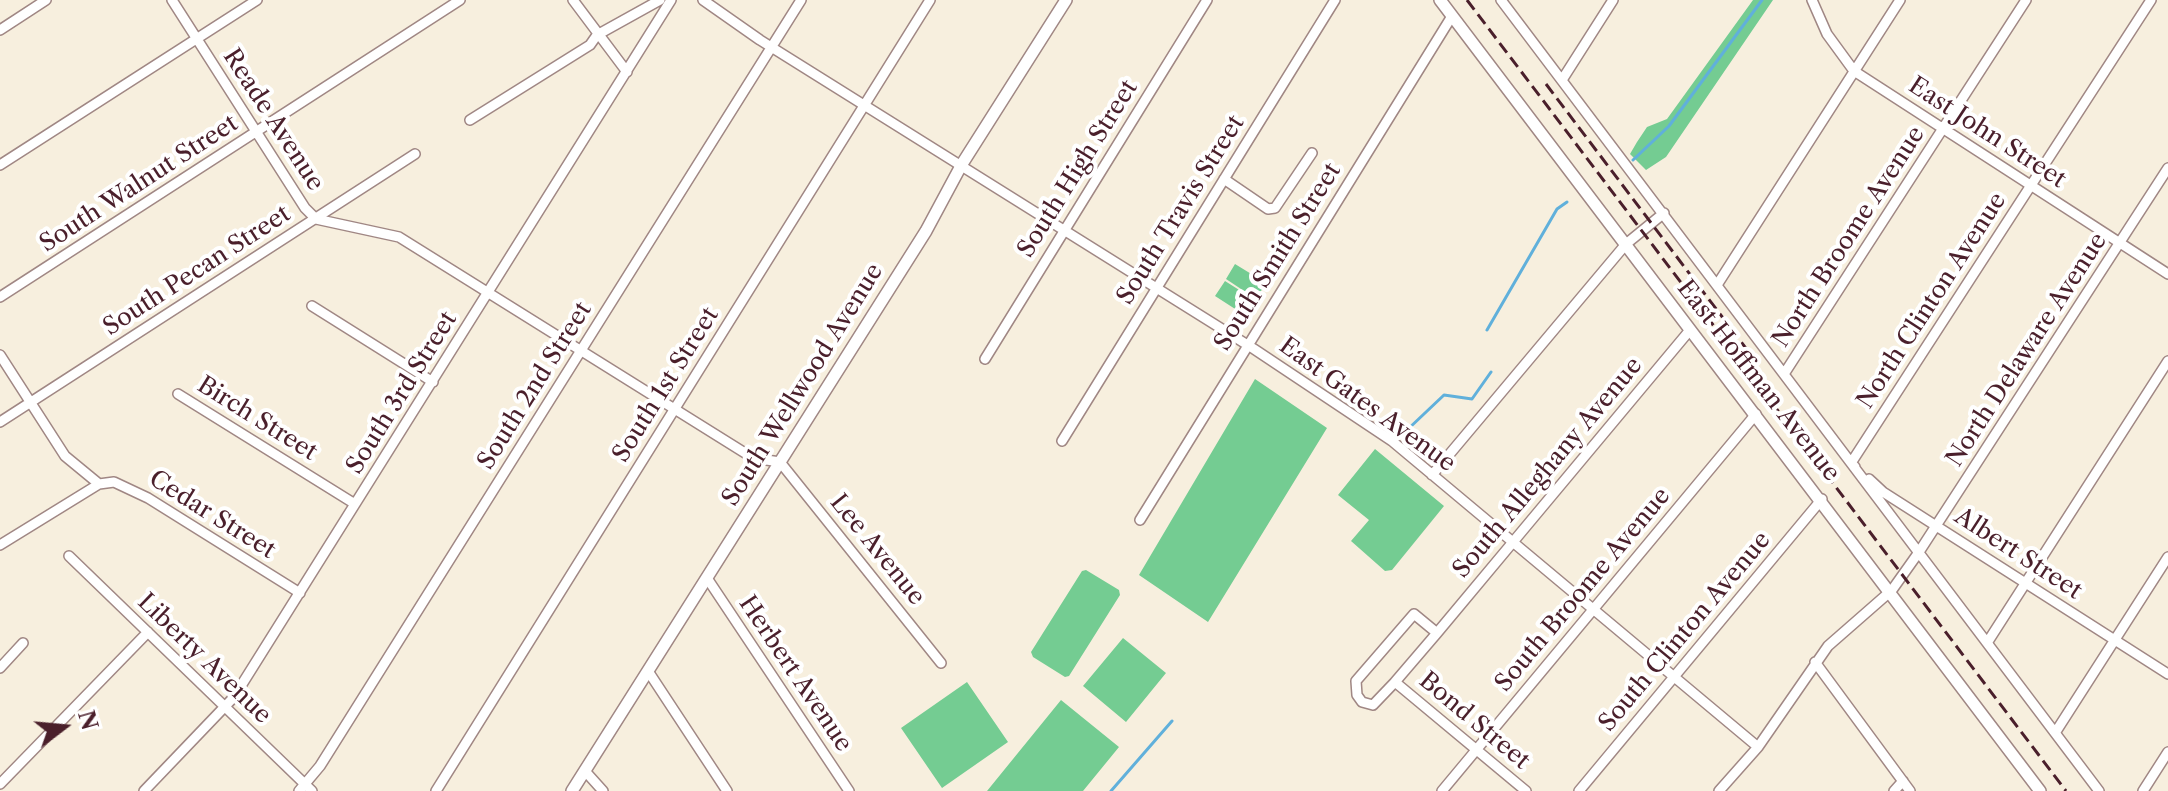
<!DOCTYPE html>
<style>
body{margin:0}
#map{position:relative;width:2168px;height:791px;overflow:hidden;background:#f7efde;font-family:"Libre Caslon Text",serif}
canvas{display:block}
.north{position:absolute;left:24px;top:687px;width:80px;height:80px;-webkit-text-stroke:6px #fff;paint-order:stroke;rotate:74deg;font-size:22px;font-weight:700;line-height:32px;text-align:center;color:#4a1f2b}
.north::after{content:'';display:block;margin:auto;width:28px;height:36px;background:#4a1f2b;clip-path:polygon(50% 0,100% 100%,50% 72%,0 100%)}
</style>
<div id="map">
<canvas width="2168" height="791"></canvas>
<div class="north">N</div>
</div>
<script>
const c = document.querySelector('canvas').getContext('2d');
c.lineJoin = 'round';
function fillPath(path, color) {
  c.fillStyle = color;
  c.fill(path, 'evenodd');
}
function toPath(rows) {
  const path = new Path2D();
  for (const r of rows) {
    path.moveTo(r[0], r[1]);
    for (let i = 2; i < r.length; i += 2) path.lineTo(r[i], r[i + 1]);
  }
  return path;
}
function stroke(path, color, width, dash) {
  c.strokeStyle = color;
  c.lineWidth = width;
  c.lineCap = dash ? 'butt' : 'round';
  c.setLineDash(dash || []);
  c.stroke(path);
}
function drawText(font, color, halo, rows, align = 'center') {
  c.font = font + ' "Libre Caslon Text",serif';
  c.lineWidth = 8;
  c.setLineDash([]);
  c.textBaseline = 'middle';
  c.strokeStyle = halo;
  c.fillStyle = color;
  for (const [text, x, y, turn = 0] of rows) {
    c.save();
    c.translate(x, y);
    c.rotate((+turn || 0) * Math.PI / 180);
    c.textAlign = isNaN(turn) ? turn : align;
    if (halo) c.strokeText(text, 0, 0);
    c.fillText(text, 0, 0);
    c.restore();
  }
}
fillPath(toPath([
 [1753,0,1773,0,1666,157,1646,170,1630,154,1637,142,1647,127,1667,119],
 [1235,264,1266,283,1256,299,1226,279],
 [1225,281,1255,300,1246,316,1215,296],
 [1255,379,1327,428,1208,622,1139,575],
 [1375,449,1444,506,1392,570,1385,571,1351,541,1369,520,1338,495],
 [1086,570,1119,590,1120,595,1069,676,1065,677,1033,657,1031,652,1082,571],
 [1123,638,1166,673,1126,722,1083,686],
 [967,682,1008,742,942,788,901,728],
 [1061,700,1119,747,1083,791,987,791]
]), '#74cc92');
stroke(toPath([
 [1633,160,1669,126,1762,0],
 [1487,330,1557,209,1567,202],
 [1406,431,1444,395,1472,399,1491,372],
 [1111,791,1172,721]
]), '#60b0db', 3);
const minor = toPath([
 [172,0,305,208,316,219,399,237,753,458,780,462,941,663],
 [573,0,627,72],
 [703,0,760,40,1254,349,1392,441,1758,747],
 [1501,0,2099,791],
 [1812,0,1827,34,1854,71,2168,274],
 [0,30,46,0],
 [1562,80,1613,0],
 [470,120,590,45,597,35,660,0],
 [0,165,257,0],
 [1224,179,1268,209,1275,208,1312,153],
 [1717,285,1900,0],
 [0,297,460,0],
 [312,306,433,382],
 [0,355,65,456,99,484],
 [985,359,1207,0],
 [1784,374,2026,0],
 [178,394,355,504],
 [0,422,415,154],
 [1062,441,1335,0],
 [1855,467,1851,463,2151,0],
 [1432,475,1626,244,1664,213],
 [1869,479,1883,492,2168,674],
 [1140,520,1452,16],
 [0,545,99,484,114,482,148,498,300,593],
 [69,556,312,791],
 [707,578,849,791],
 [1437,633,1414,614,1356,681,1357,695,1362,702,1373,705,1395,682,1437,633,1513,542,1690,330],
 [1987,643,2168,361],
 [1815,662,1910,791],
 [0,668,23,643],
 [648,671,727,791],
 [1395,682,1526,791],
 [2055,733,2168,557],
 [585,771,603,791],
 [0,784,148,632],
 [144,791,234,697,671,0],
 [299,791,320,766,801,0],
 [436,791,930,0],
 [1442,791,1756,414],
 [1579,791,1822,499],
 [1719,791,1758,747,1828,646,1892,590,1919,552,2168,168],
 [1894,791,1903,781],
 [2143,791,2168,752]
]);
const major = toPath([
 [1440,0,2040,791],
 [572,791,926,231,962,164,1066,0]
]);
stroke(minor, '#a08784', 12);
stroke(major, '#a08784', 14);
stroke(minor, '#fff', 9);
stroke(major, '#fff', 11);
stroke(toPath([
 [1467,0,2066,791],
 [1546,84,1751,355]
]), '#4a1f2b', 3, [12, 6]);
drawText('24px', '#4a1f2b', '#fff', [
 ["Reade Avenue",273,120,57],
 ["East John Street",1987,133,33],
 ["South High Street",1078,169,-58],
 ["South Walnut Street",139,184,-33],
 ["South Travis Street",1181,210,-58],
 ["North Broome Avenue",1849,237,-57],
 ["South Smith Street",1278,257,-58],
 ["South Pecan Street",197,271,-33],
 ["North Clinton Avenue",1932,301,-57],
 ["North Delaware Avenue",2027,350,-57],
 ["East Hoffman Avenue",1758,381,52],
 ["South 1st Street",666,385,-58],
 ["South Wellwood Avenue",803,385,-58],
 ["South 2nd Street",535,386,-58],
 ["South 3rd Street",402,393,-58],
 ["East Gates Avenue",1367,405,36],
 ["Birch Street",257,419,32],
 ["South Alleghany Avenue",1548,468,-50],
 ["Cedar Street",212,515,32],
 ["Lee Avenue",877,550,51],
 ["Albert Street",2018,554,33],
 ["South Broome Avenue",1583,590,-50],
 ["South Clinton Avenue",1685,632,-50],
 ["Liberty Avenue",204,659,44],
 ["Herbert Avenue",795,674,56],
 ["Bond Street",1474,721,40]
]);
</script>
